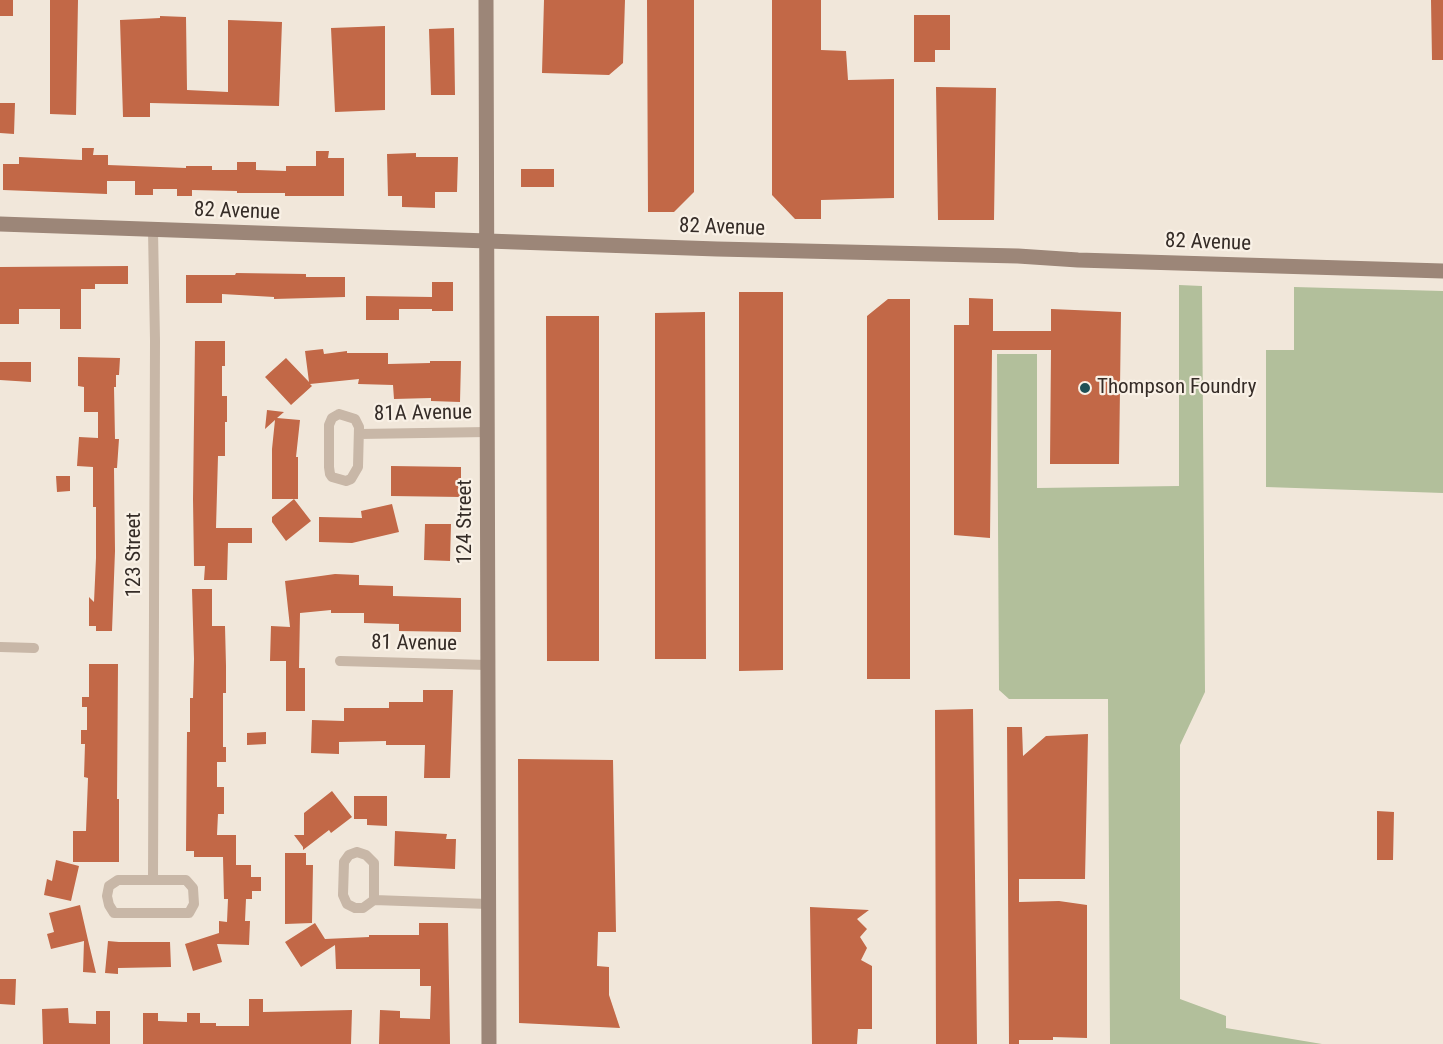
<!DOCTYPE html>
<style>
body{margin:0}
canvas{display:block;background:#f1e7da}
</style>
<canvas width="1443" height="1044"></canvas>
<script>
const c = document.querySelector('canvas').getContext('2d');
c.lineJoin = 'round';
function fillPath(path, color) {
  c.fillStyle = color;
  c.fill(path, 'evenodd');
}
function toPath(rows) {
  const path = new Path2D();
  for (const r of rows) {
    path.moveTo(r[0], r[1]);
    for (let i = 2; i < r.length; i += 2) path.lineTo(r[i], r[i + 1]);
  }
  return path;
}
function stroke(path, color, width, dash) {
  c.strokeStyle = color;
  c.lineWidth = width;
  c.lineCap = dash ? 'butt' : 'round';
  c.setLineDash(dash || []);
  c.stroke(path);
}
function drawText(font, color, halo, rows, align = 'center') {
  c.font = font + ' "Roboto Condensed",sans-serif';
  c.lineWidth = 4.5;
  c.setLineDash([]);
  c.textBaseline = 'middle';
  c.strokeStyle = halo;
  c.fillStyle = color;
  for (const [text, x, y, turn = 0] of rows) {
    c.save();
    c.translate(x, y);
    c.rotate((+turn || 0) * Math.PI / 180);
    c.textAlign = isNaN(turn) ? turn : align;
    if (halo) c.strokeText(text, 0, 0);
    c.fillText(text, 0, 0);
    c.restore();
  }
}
fillPath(toPath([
 [1179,285,1202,286,1205,692,1180,745,1180,999,1226,1016,1226,1028,1322,1044,1110,1044,1108,699,1009,699,999,690,997,354,1037,354,1037,488,1179,486],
 [1294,287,1443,291,1443,493,1266,487,1266,350,1294,350]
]), '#b2bf9b');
fillPath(toPath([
 [0,0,13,0,13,16,0,16],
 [50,0,78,0,76,115,50,114],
 [544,0,625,0,623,63,609,75,542,73],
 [647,0,694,0,694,192,674,212,648,212],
 [772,0,821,0,821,50,846,51,848,80,894,79,894,198,821,200,821,219,795,219,772,195],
 [1431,0,1443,0,1443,60,1432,60],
 [914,15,950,15,950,50,935,50,935,62,914,62],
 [160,16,186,17,187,90,228,92,228,20,282,22,279,106,150,103,150,117,123,117,120,20,160,18],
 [385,26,385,110,335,112,331,28],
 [454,28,455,95,431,95,429,29],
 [936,87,996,88,994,220,938,220],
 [0,103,15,103,14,134,0,133],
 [82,148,94,148,93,155,108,155,108,165,186,168,186,166,212,166,212,170,237,170,237,162,256,162,256,170,286,171,286,166,316,166,316,151,329,151,328,158,344,158,344,196,285,196,285,193,237,193,237,191,192,190,192,196,177,196,177,189,153,189,153,195,135,195,135,181,107,181,107,194,3,190,3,164,19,164,19,157,82,160],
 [416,153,416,157,458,157,457,192,435,192,435,208,402,207,402,196,388,196,387,154],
 [521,169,554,169,554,187,521,187],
 [128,266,128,284,95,284,95,289,81,289,81,329,60,329,60,309,19,309,19,324,0,324,0,267],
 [236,273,306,274,306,277,345,277,345,297,274,299,274,297,222,294,222,303,186,303,186,275,235,275],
 [432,282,453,282,453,311,432,311,432,309,399,309,399,320,366,320,366,296,432,297],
 [739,292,783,292,783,670,739,671],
 [969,298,993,299,993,331,1051,331,1051,309,1121,312,1119,464,1050,464,1051,350,992,350,990,538,954,535,954,325,969,325],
 [888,299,910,299,910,679,867,679,867,316],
 [705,312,706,659,655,659,655,313],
 [546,316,599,316,599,661,547,661],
 [195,341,225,341,225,366,222,366,222,396,227,396,227,422,225,422,225,456,218,456,216,528,252,528,252,543,228,543,227,580,204,580,205,566,194,566,193,499],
 [323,349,324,354,347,351,347,353,388,353,388,364,430,363,430,361,461,361,460,402,431,401,431,398,394,399,393,385,358,384,359,379,310,384,312,386,291,405,265,377,286,358,309,382,305,351],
 [78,357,120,358,119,375,116,375,116,387,114,387,115,439,119,439,117,468,114,468,115,551,112,631,96,631,96,626,89,626,89,597,94,602,96,558,96,507,93,507,93,467,77,466,79,437,98,438,98,412,84,412,84,387,78,386],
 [0,362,31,362,31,382,0,380],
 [267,410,284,412,277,418,300,420,296,457,298,457,298,499,272,499,272,449,275,420,265,429],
 [391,466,461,467,461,497,391,496],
 [56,476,70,476,70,491,57,492],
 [294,499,311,521,286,541,272,522,272,517],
 [392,504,399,532,352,543,319,542,319,517,362,518,361,511],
 [425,524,451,524,450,561,424,560],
 [335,574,359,575,359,585,393,586,393,596,461,598,461,632,399,631,399,624,364,623,364,613,331,613,331,610,300,613,299,668,305,668,305,711,286,711,286,661,270,661,271,626,290,627,285,581],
 [192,589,212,589,212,626,225,626,226,666,226,693,223,693,223,747,226,747,226,762,217,762,217,787,224,787,224,814,218,814,217,835,236,835,236,865,251,865,251,877,261,877,261,891,252,891,252,899,246,899,245,921,250,921,249,945,217,944,222,962,193,971,185,944,219,933,219,921,227,922,228,899,224,899,223,857,194,857,194,851,186,851,187,732,190,732,190,698,193,698,194,659],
 [89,664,118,664,117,799,119,799,119,862,73,862,73,831,86,831,88,778,84,777,85,744,81,744,81,730,87,730,87,707,82,707,82,697,89,697],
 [423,690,453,690,450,778,424,778,425,745,386,745,386,741,339,742,339,754,311,753,312,720,344,721,344,708,389,708,389,702,423,702],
 [973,709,977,1044,936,1044,935,710],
 [1007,727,1022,727,1023,756,1046,736,1088,734,1085,879,1019,879,1019,902,1059,901,1087,905,1087,1038,1053,1037,1053,1040,1019,1040,1019,1044,1009,1044],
 [266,732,266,744,247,745,247,733],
 [518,759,613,760,616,932,598,932,597,966,609,967,609,995,620,1028,519,1023],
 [332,791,352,817,331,833,329,830,303,850,303,847,294,835,304,835,304,813],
 [354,796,387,796,387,826,367,825,367,819,354,819],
 [1377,811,1394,812,1393,860,1377,860],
 [395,831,447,834,446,839,456,839,455,869,394,866],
 [285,853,306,853,306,865,313,865,312,923,285,924],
 [56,860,79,866,71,901,44,895,47,879,52,881],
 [80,905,88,940,96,973,83,972,84,941,51,949,47,934,54,932,49,913],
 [810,907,869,910,857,919,867,929,860,937,867,948,861,960,872,966,872,1029,858,1029,857,1044,812,1044],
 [315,923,325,939,369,937,369,935,419,935,419,923,448,923,450,1044,379,1044,380,1010,400,1011,400,1018,430,1019,431,986,420,986,420,969,336,969,335,945,301,967,285,942],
 [108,941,119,942,170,942,171,967,118,968,118,974,105,973],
 [0,979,16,979,15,1005,0,1004],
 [249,999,263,999,263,1012,352,1010,351,1044,143,1044,143,1013,158,1013,158,1021,187,1022,187,1013,200,1013,200,1023,216,1023,216,1026,249,1026],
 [68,1008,69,1023,96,1024,96,1011,110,1011,110,1044,43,1044,42,1009]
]), '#c26847');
stroke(toPath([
 [153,230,155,341,153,880,118,880,109,886,107,896,109,905,114,913,189,913,194,904,193,888,186,880,153,880],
 [339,414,355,419,359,427,358,467,351,479,346,481,332,477,330,474,329,467,329,425,332,418,339,414],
 [359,434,487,432],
 [0,647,34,648],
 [340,661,487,665],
 [357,852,366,855,374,863,374,900,363,908,355,908,347,904,343,895,344,862,349,855,357,852],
 [374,900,488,904]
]), '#c8b7a7', 10);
stroke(toPath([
 [486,0,489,1044],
 [0,224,717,249,1018,256,1078,260,1443,271]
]), '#9c8678', 15);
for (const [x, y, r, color] of [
 [1085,388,6,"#1e5055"]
]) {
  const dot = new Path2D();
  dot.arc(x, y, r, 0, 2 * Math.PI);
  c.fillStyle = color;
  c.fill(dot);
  stroke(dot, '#f9f1e6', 2);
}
drawText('21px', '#352c27', '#f9f1e6', [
 ["82 Avenue",237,212,2],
 ["82 Avenue",722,228,2],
 ["82 Avenue",1208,243,2],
 ["81A Avenue",423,414,-1],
 ["124 Street",466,522,-90],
 ["123 Street",135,555,-90],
 ["81 Avenue",414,644,1]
]);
drawText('21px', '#352c27', '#f9f1e6', [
 ["Thompson Foundry",1097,388]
], 'left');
</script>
